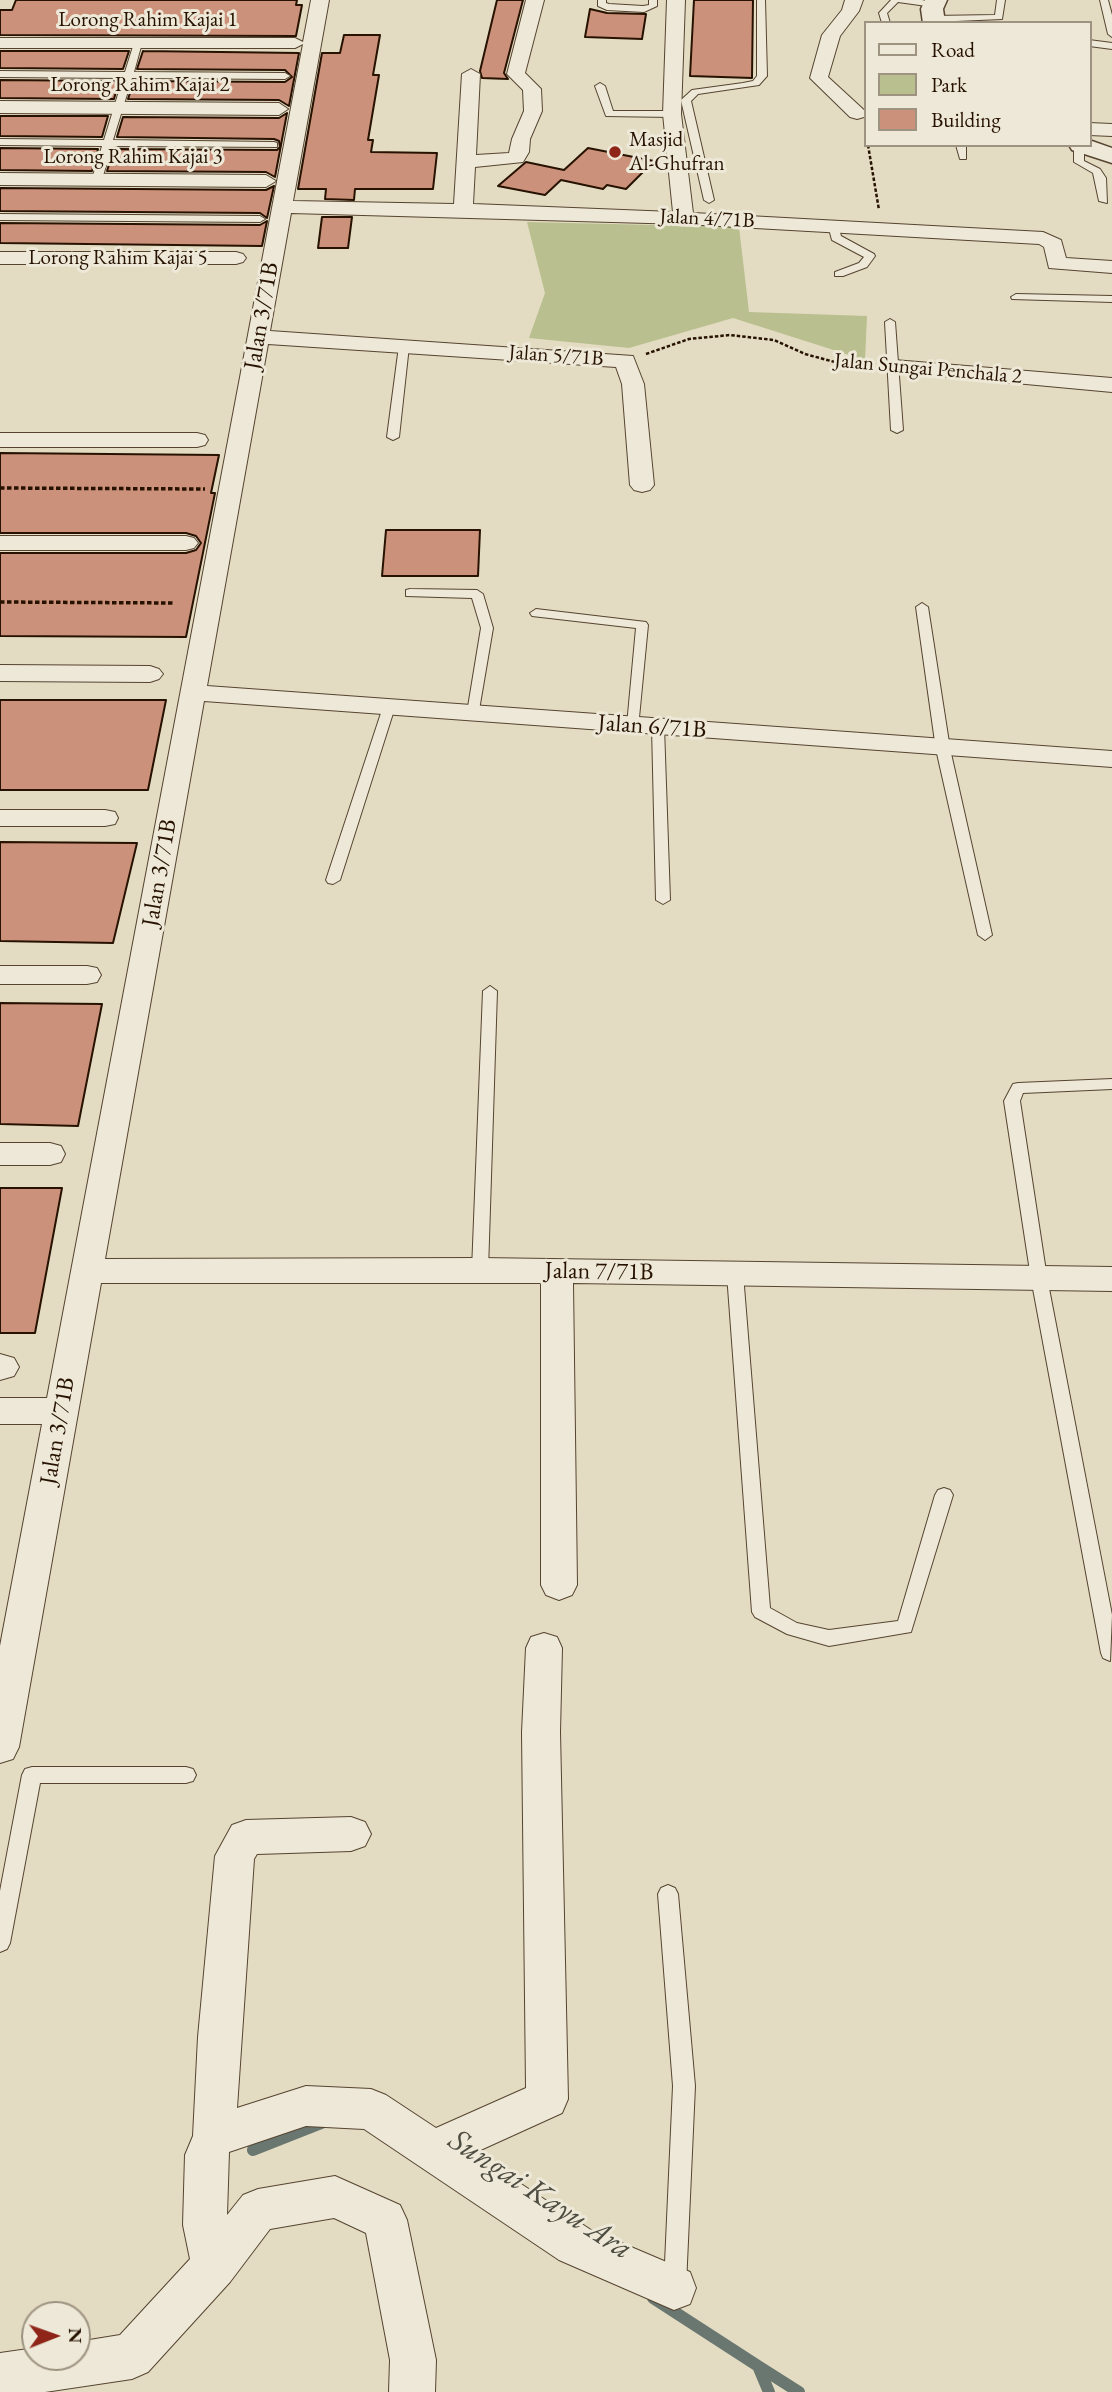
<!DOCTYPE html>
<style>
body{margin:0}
#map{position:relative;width:1112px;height:2392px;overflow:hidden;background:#e3dcc2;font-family:"EB Garamond",serif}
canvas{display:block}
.legend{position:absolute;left:864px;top:21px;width:228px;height:126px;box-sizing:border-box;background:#ede8d7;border:2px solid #9e9281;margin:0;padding:9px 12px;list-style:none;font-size:21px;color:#271200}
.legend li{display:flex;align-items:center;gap:14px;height:35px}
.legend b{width:35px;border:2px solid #9e9281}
.north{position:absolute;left:21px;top:2301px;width:70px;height:70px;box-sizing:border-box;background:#ede8d7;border:2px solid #9e9281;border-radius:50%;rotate:89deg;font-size:19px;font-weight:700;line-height:28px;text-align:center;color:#271200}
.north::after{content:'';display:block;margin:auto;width:24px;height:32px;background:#8f2418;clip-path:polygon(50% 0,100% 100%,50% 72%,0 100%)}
</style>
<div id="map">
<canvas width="1112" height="2392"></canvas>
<ul class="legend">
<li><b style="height:9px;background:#ede8d7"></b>Road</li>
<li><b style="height:19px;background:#b9bf8f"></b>Park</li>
<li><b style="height:19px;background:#cb917a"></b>Building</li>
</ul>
<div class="north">N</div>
</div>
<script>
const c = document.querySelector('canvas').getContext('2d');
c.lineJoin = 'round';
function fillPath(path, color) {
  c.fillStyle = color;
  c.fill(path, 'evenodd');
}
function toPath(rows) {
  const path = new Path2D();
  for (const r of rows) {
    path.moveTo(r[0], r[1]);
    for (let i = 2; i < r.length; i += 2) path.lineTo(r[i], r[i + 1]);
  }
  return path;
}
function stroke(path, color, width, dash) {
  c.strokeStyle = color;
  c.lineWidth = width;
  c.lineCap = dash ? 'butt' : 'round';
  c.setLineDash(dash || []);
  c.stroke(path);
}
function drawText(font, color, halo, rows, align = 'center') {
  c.font = font + ' "EB Garamond",serif';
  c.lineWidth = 6;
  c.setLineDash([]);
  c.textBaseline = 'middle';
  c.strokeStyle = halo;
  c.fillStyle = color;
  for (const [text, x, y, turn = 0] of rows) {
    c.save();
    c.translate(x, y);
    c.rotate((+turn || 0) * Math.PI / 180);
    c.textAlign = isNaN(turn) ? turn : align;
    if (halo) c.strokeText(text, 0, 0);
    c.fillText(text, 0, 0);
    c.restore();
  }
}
fillPath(toPath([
 [527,222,739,227,749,312,867,316,865,360,733,318,629,348,529,338,545,293]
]), '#b9bf8f');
stroke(toPath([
 [253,2150,324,2122],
 [653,2298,758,2366,769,2392],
 [758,2366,799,2392]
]), '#6a7770', 12);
const building = toPath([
 [16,0,297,0,296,5,302,5,296,36,0,35,0,10,12,10,16,0],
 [497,0,523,0,504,73,508,79,482,78,480,71,497,0],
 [694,0,753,0,752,78,690,76,694,0],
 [590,9,607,13,646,14,642,39,585,37,590,9],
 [344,35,380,35,373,75,379,75,368,140,373,140,371,152,437,153,433,189,355,189,354,200,325,199,326,189,298,189,322,53,340,53,344,35],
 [0,51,129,51,123,69,0,68,0,51],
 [143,51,299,53,289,106,279,100,128,99,134,81,285,82,292,77,285,70,137,69,143,51],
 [0,80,119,81,114,99,0,98,0,80],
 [287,113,275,177,266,172,107,171,114,149,277,150,280,147,279,141,274,139,117,137,123,117,279,118,287,113],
 [0,116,108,116,102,137,0,136,0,116],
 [0,148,98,149,92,171,0,170,0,148],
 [588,148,654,161,626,189,607,185,603,189,561,180,545,195,498,186,526,162,564,170,588,148],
 [274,186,267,218,260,213,0,211,0,188,266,190,274,186],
 [322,217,352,217,348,248,318,248,322,217],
 [267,221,262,246,0,243,0,223,260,225,267,221],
 [0,453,219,455,211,493,215,493,186,637,0,636,0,553,186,553,196,550,201,543,196,536,186,533,0,533,0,453],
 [386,530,480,530,478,576,382,576,386,530],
 [0,700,166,700,148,790,0,790,0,700],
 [0,842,137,843,113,943,0,941,0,842],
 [0,1003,102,1004,78,1126,0,1124,0,1003],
 [0,1188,62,1188,35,1333,0,1333,0,1188]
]);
fillPath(building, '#cb917a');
stroke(building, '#271200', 2);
const service = toPath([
 [598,0,606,0,606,3,609,4,643,6,649,5,649,0,657,0,657,6,644,12,607,10,598,6,598,0],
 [757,0,765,0,767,76,759,85,698,94,691,101,714,200,709,203,704,200,681,100,692,90,743,83,753,81,757,76,757,0],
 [891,0,922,0,938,4,934,7,898,2,887,13,890,23,882,23,879,13,891,0],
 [997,0,1005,0,1002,19,933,22,929,19,933,16,995,15,997,0],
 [1100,0,1108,0,1112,15,1112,37,1108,34,1100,0],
 [138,40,142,43,134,72,285,73,290,76,285,79,132,78,113,140,274,142,277,143,277,147,112,146,102,179,97,182,92,179,102,146,0,145,0,139,104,140,123,78,0,77,0,71,125,72,134,43,138,40],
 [1089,40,1112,43,1112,49,1089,46,1089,40],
 [600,83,605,86,613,111,672,111,677,114,672,117,606,116,595,86,600,83],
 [956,145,966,145,966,159,960,159,956,145],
 [1074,145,1084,145,1084,161,1100,169,1106,178,1107,203,1099,201,1093,173,1074,162,1074,145],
 [0,214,260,216,265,219,260,222,0,220,0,214],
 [833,222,838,225,841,236,874,254,875,256,867,267,843,276,835,276,835,272,859,263,864,257,832,240,828,225,833,222],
 [1016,294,1112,296,1112,302,1012,299,1011,297,1016,294],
 [890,319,895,322,903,430,897,433,891,430,885,322,890,319],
 [404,343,409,346,399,437,393,440,387,437,399,346,404,343],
 [410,589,477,590,483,594,493,628,478,716,473,717,467,713,481,628,472,598,406,596,406,590,410,589],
 [922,603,928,607,950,749,992,935,985,940,978,935,936,749,916,607,922,603],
 [536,609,646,622,648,625,638,728,628,728,627,725,636,628,532,616,530,613,536,609],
 [389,703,395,707,340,880,333,884,328,883,326,880,383,707,389,703],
 [658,723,664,727,670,900,663,904,656,900,652,727,658,723],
 [490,986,497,991,488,1270,486,1274,480,1276,474,1274,472,1270,483,991,490,986],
 [1112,1079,1112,1089,1023,1093,1020,1101,1047,1278,1112,1615,1110,1661,1103,1658,1101,1653,1031,1278,1004,1101,1013,1084,1018,1083,1112,1079],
 [735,1268,741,1270,743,1274,770,1608,797,1623,829,1630,898,1621,935,1495,938,1490,944,1488,950,1490,953,1495,911,1632,829,1646,787,1634,755,1617,752,1612,727,1274,729,1270,735,1268],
 [32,1767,186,1767,193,1769,196,1775,193,1781,186,1783,40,1783,10,1943,7,1949,0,1952,0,1891,22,1775,25,1769,32,1767],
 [668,1885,675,1888,678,1894,695,2086,686,2285,683,2293,675,2296,667,2293,664,2285,673,2086,658,1894,661,1888,668,1885]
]);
const minor = toPath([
 [311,0,329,0,293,201,454,204,462,74,471,69,480,74,476,155,509,153,512,139,524,111,523,90,507,74,526,0,544,0,525,73,541,89,542,111,530,139,529,152,523,162,475,167,473,204,673,212,663,114,667,0,685,0,681,114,693,213,1043,232,1061,240,1066,258,1112,261,1112,273,1049,268,1044,247,1039,244,684,224,291,213,270,331,633,356,644,384,654,485,650,490,642,492,634,490,630,485,622,384,616,367,268,344,207,686,1112,751,1112,767,204,701,105,1259,480,1258,1112,1267,1112,1291,573,1283,577,1585,572,1595,559,1600,546,1595,541,1585,541,1283,101,1283,19,1747,13,1759,0,1763,0,1646,42,1424,0,1424,0,1398,47,1398,303,44,295,48,0,48,0,38,295,38,303,42,311,0],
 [845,0,863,0,859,11,840,36,828,77,865,111,864,117,857,119,850,117,810,78,822,35,842,10,845,0],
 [0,101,279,103,288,109,279,115,0,113,0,101],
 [1089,123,1112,124,1112,136,1089,135,1089,123],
 [0,173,266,175,276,181,266,187,0,185,0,173],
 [0,252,236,252,243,254,246,258,243,262,236,264,0,264,0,252],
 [894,360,1112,378,1112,392,886,371,883,366,886,361,894,360],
 [0,433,197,433,205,435,208,440,205,445,197,447,0,447,0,433],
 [0,536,186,536,194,538,198,543,194,548,186,550,0,550,0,536],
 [0,665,150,666,159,669,163,674,159,679,150,682,0,681,0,665],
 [0,810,105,810,115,812,118,818,115,824,105,826,0,826,0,810],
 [0,966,87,966,97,968,101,975,97,982,87,984,0,984,0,966],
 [0,1143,50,1143,61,1146,65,1154,61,1162,50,1165,0,1165,0,1143],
 [0,1354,14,1358,19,1367,14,1376,0,1380,0,1354],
 [544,1633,557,1637,562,1648,560,1732,568,2099,562,2113,474,2153,591,2230,690,2272,696,2288,690,2304,674,2310,559,2260,364,2129,306,2126,229,2152,227,2215,243,2195,258,2189,335,2176,400,2205,407,2220,436,2360,435,2392,389,2392,390,2360,366,2233,334,2218,270,2229,230,2282,148,2372,132,2379,45,2392,0,2392,0,2353,35,2348,35,2357,77,2357,77,2342,120,2335,190,2259,183,2225,185,2155,193,2136,198,2037,215,1856,232,1825,246,1820,351,1817,365,1822,371,1834,365,1846,351,1851,257,1854,254,1859,237,2108,306,2086,371,2089,386,2095,436,2128,526,2088,522,1732,526,1648,531,1637,544,1633]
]);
const tertiary = toPath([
 [925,0,947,0,943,9,945,23,923,23,921,9,925,0],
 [1089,140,1112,148,1112,163,1072,150,1069,145,1089,145,1089,140]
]);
stroke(service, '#564430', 2);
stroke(minor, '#564430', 2);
stroke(tertiary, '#564430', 3);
stroke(toPath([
 [868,145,879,210],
 [646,354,689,339,730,335,774,340,805,354,842,364,872,365]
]), '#271200', 2.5, [3.5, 2]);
stroke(toPath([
 [0,488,205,489],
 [0,602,174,603]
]), '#271200', 3.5, [4.5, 2.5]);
fillPath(service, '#ede8d7');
fillPath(minor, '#ede8d7');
fillPath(tertiary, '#ede8d7');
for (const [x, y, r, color] of [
 [615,152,7,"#8f2418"]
]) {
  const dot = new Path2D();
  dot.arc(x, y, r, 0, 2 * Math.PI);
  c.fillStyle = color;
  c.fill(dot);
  stroke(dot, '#ede8d7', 2.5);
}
drawText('21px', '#271200', '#ede8d7', [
 ["Lorong Rahim Kajai 1",148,20],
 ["Lorong Rahim Kajai 2",140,85],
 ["Lorong Rahim Kajai 3",133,157],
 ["Jalan 4/71B",707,219,3],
 ["Lorong Rahim Kajai 5",118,258],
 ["Jalan 5/71B",556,356,4],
 ["Jalan Sungai Penchala 2",928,369,5]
]);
drawText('21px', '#271200', '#ede8d7', [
 ["Masjid",629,140],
 ["Al-Ghufran",629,164]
], 'left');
drawText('24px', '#271200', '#ede8d7', [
 ["Jalan 3/71B",262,316,-80],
 ["Jalan 6/71B",652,727,4],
 ["Jalan 3/71B",160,873,-80],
 ["Jalan 7/71B",599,1272,1],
 ["Jalan 3/71B",58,1431,-80]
]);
drawText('italic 32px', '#4e4d41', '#ede8d7', [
 ["Sungai Kayu Ara",540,2195,33]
]);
</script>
